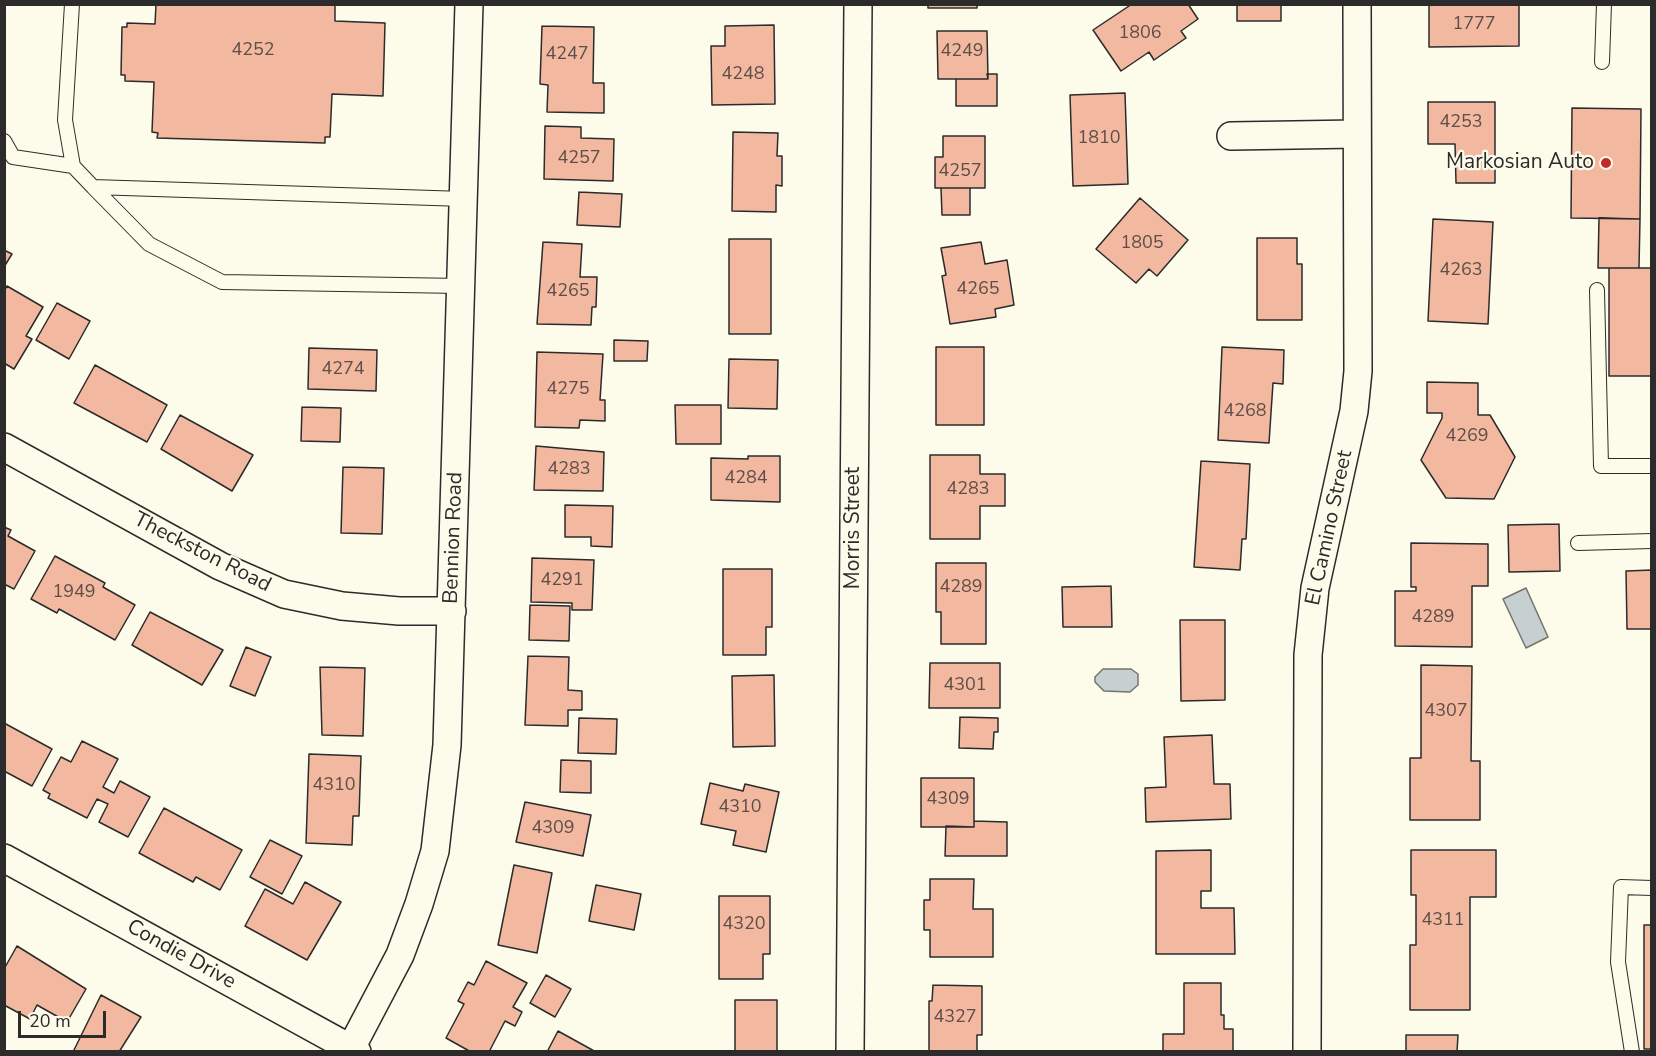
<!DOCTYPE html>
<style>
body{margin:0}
#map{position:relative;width:1656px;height:1056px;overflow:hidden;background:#fdfbea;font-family:"Nunito Sans",sans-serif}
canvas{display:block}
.frame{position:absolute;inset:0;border:6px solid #2b2b2b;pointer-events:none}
.scale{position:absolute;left:18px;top:1011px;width:88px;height:27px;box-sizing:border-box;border:3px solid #2b2b2b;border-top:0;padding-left:8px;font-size:18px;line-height:21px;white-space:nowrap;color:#2b2b2b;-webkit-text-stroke:4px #fdfbea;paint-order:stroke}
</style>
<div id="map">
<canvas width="1656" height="1056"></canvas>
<div class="frame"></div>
<div class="scale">20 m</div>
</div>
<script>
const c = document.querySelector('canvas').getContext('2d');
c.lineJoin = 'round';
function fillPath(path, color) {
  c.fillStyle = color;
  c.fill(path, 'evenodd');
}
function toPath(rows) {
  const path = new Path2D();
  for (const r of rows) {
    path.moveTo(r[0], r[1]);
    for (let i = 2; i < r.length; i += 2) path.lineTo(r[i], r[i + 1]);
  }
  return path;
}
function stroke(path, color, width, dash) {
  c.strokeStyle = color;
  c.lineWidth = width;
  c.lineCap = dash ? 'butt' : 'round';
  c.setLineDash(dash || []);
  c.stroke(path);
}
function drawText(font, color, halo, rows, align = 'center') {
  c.font = font + ' "Nunito Sans",sans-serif';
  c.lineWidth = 4.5;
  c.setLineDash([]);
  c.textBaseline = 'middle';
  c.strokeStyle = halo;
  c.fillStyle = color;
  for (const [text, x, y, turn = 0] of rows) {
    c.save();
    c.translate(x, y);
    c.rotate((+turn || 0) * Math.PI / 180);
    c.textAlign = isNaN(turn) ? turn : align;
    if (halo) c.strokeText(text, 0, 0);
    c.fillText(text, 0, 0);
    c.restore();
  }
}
const water = toPath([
 [1526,588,1548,637,1526,648,1503,599,1526,588],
 [1103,669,1131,669,1138,674,1138,685,1130,692,1104,691,1095,682,1095,677,1103,669]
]);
fillPath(water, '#c7d0d0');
stroke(water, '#74746e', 1.5);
const building = toPath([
 [156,4,335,4,335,21,385,23,383,96,332,94,330,137,325,137,325,143,157,138,158,133,152,132,154,82,125,81,125,75,121,75,122,27,127,27,127,23,155,24,156,4],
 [928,4,977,4,977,8,928,8,928,4],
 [1132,4,1188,4,1198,19,1181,31,1186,38,1154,60,1149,52,1121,71,1093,30,1132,4],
 [1237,4,1281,4,1281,21,1237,21,1237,4],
 [1429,4,1519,4,1519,46,1429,47,1429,4],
 [774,25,775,104,712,105,711,46,725,46,725,26,774,25],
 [542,26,594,27,593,83,604,83,604,113,547,112,548,85,540,84,542,26],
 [937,31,987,31,988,79,938,79,937,31],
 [987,74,997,74,997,106,956,106,956,79,988,79,987,74],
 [1125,93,1128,184,1073,186,1070,95,1125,93],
 [1428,102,1495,102,1495,183,1456,183,1455,144,1428,144,1428,102],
 [1572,108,1641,109,1640,219,1571,218,1572,108],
 [545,126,581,127,581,138,614,139,613,181,544,179,545,126],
 [733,132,778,133,777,156,782,156,782,186,776,185,776,212,732,211,733,132],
 [943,136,985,136,985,188,935,188,935,157,943,157,943,136],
 [941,188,970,188,970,215,942,215,941,188],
 [579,192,622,194,620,227,577,225,579,192],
 [1140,198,1188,240,1157,276,1149,269,1136,283,1096,249,1140,198],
 [1599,218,1640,219,1639,268,1598,268,1599,218],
 [1433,219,1493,222,1488,324,1428,321,1433,219],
 [1257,238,1297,238,1297,264,1302,264,1302,320,1257,320,1257,238],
 [729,239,771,239,771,334,729,334,729,239],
 [543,242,582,244,580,277,597,277,596,307,592,307,591,325,537,324,543,242],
 [981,242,985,264,1007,260,1014,305,995,309,996,317,950,324,942,276,946,275,941,248,981,242],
 [4,250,12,254,4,267,4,250],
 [1609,268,1652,268,1652,376,1609,376,1609,268],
 [7,286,43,307,26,336,32,339,14,369,4,363,4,291,7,286],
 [57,303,90,321,69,359,36,340,57,303],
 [614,340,648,341,647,361,614,361,614,340],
 [936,347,984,347,984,425,936,425,936,347],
 [1222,347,1284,350,1283,384,1273,383,1269,443,1218,440,1222,347],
 [309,348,377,350,376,391,308,389,309,348],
 [537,352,603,354,600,400,605,400,605,421,580,420,579,428,535,427,537,352],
 [729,359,778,360,777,409,728,408,729,359],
 [95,365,167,405,147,442,74,403,95,365],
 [1427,382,1478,383,1478,415,1490,415,1515,457,1494,499,1446,498,1421,460,1442,418,1442,413,1427,413,1427,382],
 [675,405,721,405,721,444,676,444,675,405],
 [302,407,341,408,340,442,301,441,302,407],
 [180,415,253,455,232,491,161,449,180,415],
 [536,446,604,452,603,491,534,490,536,446],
 [930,455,980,455,980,474,1005,474,1005,506,980,506,980,539,930,539,930,455],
 [748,456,780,456,780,502,711,500,711,458,748,459,748,456],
 [1201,461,1250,464,1246,539,1242,539,1240,570,1194,567,1201,461],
 [343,467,384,468,382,534,341,533,343,467],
 [565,505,613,506,612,547,591,546,591,537,565,537,565,505],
 [1559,524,1560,571,1509,572,1508,525,1559,524],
 [4,527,11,530,8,536,35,551,14,589,4,584,4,527],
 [1411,543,1488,544,1488,586,1472,586,1472,647,1395,646,1395,591,1416,591,1416,587,1411,587,1411,543],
 [55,556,105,583,103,587,135,605,115,640,59,609,57,613,31,599,55,556],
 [532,558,594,560,592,610,572,610,572,603,531,602,532,558],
 [936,563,986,563,986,644,941,644,941,612,936,612,936,563],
 [723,569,772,569,772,627,766,627,766,655,723,655,723,569],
 [1652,570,1652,629,1627,629,1626,571,1652,570],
 [1111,586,1112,627,1063,627,1062,587,1111,586],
 [530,605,570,606,569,641,529,640,530,605],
 [150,612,223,650,202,685,132,645,150,612],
 [1180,620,1225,620,1225,700,1181,701,1180,620],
 [246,647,271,657,255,696,230,686,246,647],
 [528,656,569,657,568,690,582,691,582,710,568,710,568,726,525,725,528,656],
 [930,663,1000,663,1000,708,929,708,930,663],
 [1421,665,1472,666,1471,761,1480,761,1480,820,1410,820,1410,758,1421,758,1421,665],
 [320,667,365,668,363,736,322,735,320,667],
 [774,675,775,746,733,747,732,676,774,675],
 [960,717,998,718,998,732,994,732,993,749,959,748,960,717],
 [579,718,617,719,616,754,578,753,579,718],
 [4,723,52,749,32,786,4,771,4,723],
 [1212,735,1214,784,1230,784,1231,819,1146,822,1145,788,1166,787,1164,737,1212,735],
 [82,741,118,759,103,787,114,793,120,781,150,797,128,837,99,822,108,804,97,799,87,818,48,798,50,794,43,790,61,757,71,762,82,741],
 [309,754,361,756,359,816,353,816,352,845,306,843,309,754],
 [561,760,591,761,591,793,560,792,561,760],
 [921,778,974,778,974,827,921,827,921,778],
 [710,783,743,791,745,784,779,792,766,852,733,845,736,831,701,824,710,783],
 [525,802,591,815,583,856,516,842,525,802],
 [164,808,242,850,220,890,196,877,193,882,139,853,164,808],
 [974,821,1007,822,1007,856,945,856,946,826,974,827,974,821],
 [270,840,302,856,282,894,250,877,270,840],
 [1211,850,1211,891,1201,891,1201,908,1234,908,1235,954,1156,954,1156,851,1211,850],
 [1411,850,1496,850,1496,897,1470,897,1470,1010,1410,1010,1410,945,1416,945,1416,895,1411,895,1411,850],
 [514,865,552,873,537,953,498,945,514,865],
 [930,879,974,879,973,909,993,909,993,957,930,957,930,930,924,930,924,900,930,900,930,879],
 [305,882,341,902,307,960,245,926,265,889,293,904,305,882],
 [596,885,641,894,634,930,589,921,596,885],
 [719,896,770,896,770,954,763,954,763,979,719,979,719,896],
 [1644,925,1652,925,1652,1049,1644,1049,1644,925],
 [17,946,86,989,67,1022,37,1005,30,1019,4,1005,4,969,17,946],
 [486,961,527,983,513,1007,522,1012,515,1026,505,1021,489,1052,471,1052,446,1038,464,1004,458,1001,468,982,474,985,486,961],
 [546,975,571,989,555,1017,530,1003,546,975],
 [1184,983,1221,983,1221,1015,1224,1015,1224,1029,1233,1029,1233,1052,1163,1052,1163,1034,1184,1034,1184,983],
 [933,985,982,986,982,1035,977,1035,977,1052,929,1052,929,1001,932,1001,933,985],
 [101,995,141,1017,119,1052,73,1052,101,995],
 [735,1000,777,1000,777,1052,735,1052,735,1000],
 [558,1031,596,1052,547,1052,558,1031],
 [1406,1035,1458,1035,1457,1052,1406,1052,1406,1035]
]);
fillPath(building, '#f2b8a0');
stroke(building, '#2b2b2b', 1.5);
const service = toPath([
 [72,4,65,120,73,166,93,187,464,199],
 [1602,62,1604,4],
 [4,141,13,157,73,166],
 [93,187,149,244,222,282,461,286],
 [1597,290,1601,466,1652,466],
 [1578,543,1652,541],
 [1632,1052,1618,962,1621,887,1652,888]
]);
const minor = toPath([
 [1231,136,1357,134],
 [4,447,220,566,284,594,342,606,399,611,452,611],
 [4,858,357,1052],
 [349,1052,400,955,419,904,435,851,447,745,469,4],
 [850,1052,858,4],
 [1307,1052,1308,655,1315,588,1354,411,1358,371,1357,4]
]);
stroke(service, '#2b2b2b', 16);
stroke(minor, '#2b2b2b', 30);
stroke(service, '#fdfbea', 14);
stroke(minor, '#fdfbea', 27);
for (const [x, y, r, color] of [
 [1606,163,6,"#c62828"]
]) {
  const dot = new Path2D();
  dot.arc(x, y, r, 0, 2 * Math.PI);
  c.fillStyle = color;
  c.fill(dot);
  stroke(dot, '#fdfbea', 2);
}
drawText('18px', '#5d4e48', null, [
 ["1777",1474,25],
 ["1806",1140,34],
 ["4252",253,51],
 ["4249",962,52],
 ["4247",567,55],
 ["4248",743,75],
 ["4253",1461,123],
 ["1810",1099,139],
 ["4257",579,159],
 ["4257",960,172],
 ["1805",1142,244],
 ["4263",1461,271],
 ["4265",978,290],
 ["4265",568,292],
 ["4274",343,370],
 ["4275",568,390],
 ["4268",1245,412],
 ["4269",1467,437],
 ["4283",569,470],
 ["4284",746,479],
 ["4283",968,490],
 ["4291",562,581],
 ["4289",961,588],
 ["1949",74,593],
 ["4289",1433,618],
 ["4301",965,686],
 ["4307",1446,712],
 ["4310",334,786],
 ["4309",948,800],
 ["4310",740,808],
 ["4309",553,829],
 ["4311",1443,921],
 ["4320",744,925],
 ["4327",955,1018]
]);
drawText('21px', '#2b2b2b', '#fdfbea', [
 ["Markosian Auto",1594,163]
], 'right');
drawText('21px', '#2b2b2b', '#fdfbea', [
 ["Morris Street",854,528,-90],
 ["El Camino Street",1330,528,-78],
 ["Bennion Road",454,538,-88],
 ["Theckston Road",202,553,27],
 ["Condie Drive",181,955,29]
]);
</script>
